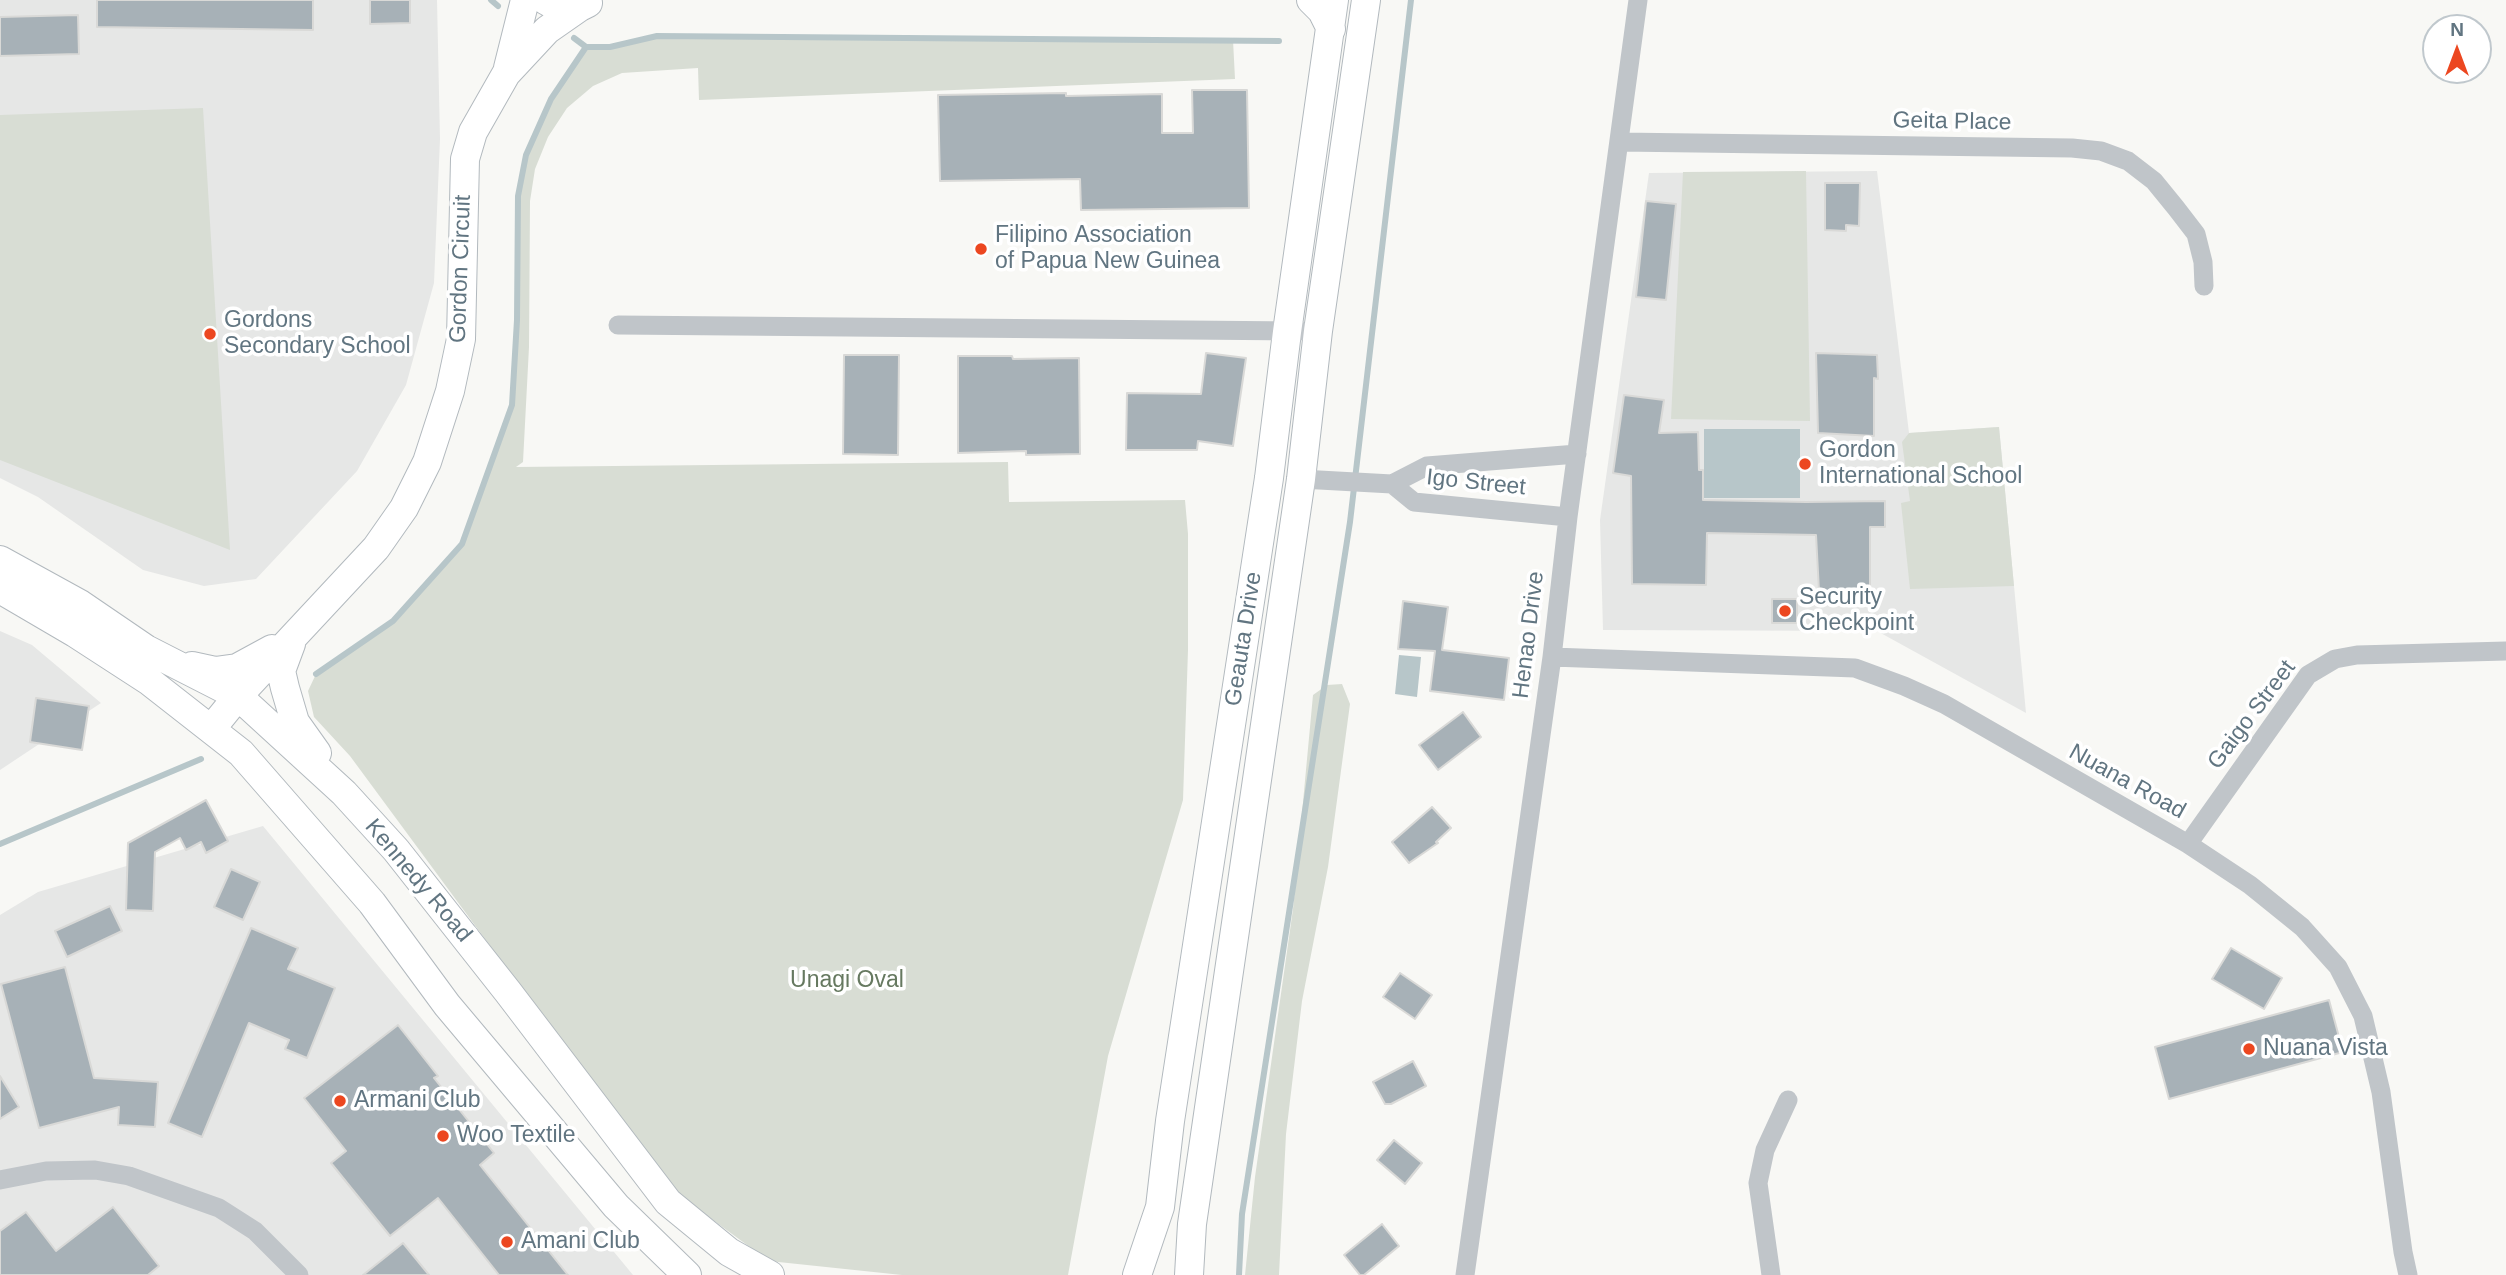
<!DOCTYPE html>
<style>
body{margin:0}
#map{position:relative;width:2506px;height:1275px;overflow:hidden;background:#f8f8f5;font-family:Arial,sans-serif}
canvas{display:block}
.north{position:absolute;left:2422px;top:14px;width:70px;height:70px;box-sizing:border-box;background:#fff;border:2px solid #c0c8cd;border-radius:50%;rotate:0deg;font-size:19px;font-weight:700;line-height:28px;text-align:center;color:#617581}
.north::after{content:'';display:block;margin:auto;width:24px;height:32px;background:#ec4720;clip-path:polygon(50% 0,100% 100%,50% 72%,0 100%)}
</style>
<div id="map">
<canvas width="2506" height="1275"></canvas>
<div class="north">N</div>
</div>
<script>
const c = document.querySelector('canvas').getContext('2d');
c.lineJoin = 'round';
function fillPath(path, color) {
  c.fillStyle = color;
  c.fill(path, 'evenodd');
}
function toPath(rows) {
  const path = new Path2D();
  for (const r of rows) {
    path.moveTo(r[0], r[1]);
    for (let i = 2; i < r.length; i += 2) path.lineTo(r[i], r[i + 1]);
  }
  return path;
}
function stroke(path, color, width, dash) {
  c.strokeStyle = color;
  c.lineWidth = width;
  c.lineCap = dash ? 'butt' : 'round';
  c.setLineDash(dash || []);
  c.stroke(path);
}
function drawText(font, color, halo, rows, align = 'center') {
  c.font = font + ' Arial,sans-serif';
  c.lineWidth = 7;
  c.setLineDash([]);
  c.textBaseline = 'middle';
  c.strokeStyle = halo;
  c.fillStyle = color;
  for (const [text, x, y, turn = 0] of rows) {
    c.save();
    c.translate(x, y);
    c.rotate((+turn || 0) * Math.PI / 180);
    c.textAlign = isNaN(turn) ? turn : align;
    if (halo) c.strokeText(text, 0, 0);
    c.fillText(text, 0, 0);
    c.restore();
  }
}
fillPath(toPath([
 [0,0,437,0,440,139,434,283,406,385,357,471,256,579,204,586,143,570,38,497,0,478],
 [1877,171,1909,433,1999,427,2026,713,1877,631,1603,630,1600,520,1649,173],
 [0,631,32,645,101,703,0,770],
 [263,826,633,1275,0,1275,0,915,38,892]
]), '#e6e7e6');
fillPath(toPath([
 [657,36,1233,40,1235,79,699,100,698,68,622,73,593,86,567,108,548,137,535,169,530,201,529,347,523,462,516,467,1008,462,1009,502,1185,500,1188,534,1188,650,1183,800,1108,1056,1068,1275,902,1275,769,1261,650,1174,530,1000,350,756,314,717,308,691,316,674,393,621,462,544,512,405,517,320,518,196,526,155,551,99,586,47,610,47],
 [203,108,230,550,0,460,0,115],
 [1806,171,1810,421,1671,419,1683,172],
 [1999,427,2014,586,1910,589,1901,503,1910,501,1902,442,1909,433],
 [1342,684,1350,704,1328,867,1302,1001,1286,1134,1279,1275,1245,1275,1255,1177,1293,909,1313,695,1327,685]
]), '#d8ddd4');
fillPath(toPath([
 [1704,429,1800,429,1800,498,1704,498],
 [1399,655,1421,657,1417,697,1395,694]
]), '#b7c6c9');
stroke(toPath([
 [491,0,498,6],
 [574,38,586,47],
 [316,674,393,621,462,544,512,405,517,320,518,196,526,155,551,99,586,47,610,47,657,36,1279,41],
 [0,844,201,759],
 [1239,1275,1242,1214,1350,522,1411,0]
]), '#b7c6c9', 6);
const building = toPath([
 [97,0,313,0,313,30,97,27,97,0],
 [370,0,410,0,410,23,370,24,370,0],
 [78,15,79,54,0,56,0,17,78,15],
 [1192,90,1247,90,1249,208,1081,210,1080,179,940,181,938,95,1066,93,1066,96,1162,94,1162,133,1193,133,1192,90],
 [1825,183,1860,183,1859,226,1846,225,1846,231,1825,230,1825,183],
 [1646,201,1676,204,1666,300,1636,297,1646,201],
 [1206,353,1246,358,1233,446,1198,441,1197,450,1126,450,1127,393,1201,394,1206,353],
 [1816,353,1877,355,1878,379,1874,378,1874,436,1818,433,1816,353],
 [844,355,899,355,898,455,843,454,844,355],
 [958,356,1012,356,1013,359,1079,358,1080,454,1026,455,1026,451,958,453,958,356],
 [1624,395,1664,400,1659,433,1698,432,1699,470,1703,470,1703,500,1806,502,1885,501,1885,527,1870,527,1870,591,1819,591,1816,535,1707,533,1706,585,1632,584,1631,476,1613,473,1624,395],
 [1772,599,1797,599,1797,623,1772,623,1772,599],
 [1403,601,1448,607,1442,650,1509,658,1504,700,1430,691,1435,651,1398,649,1403,601],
 [36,698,89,706,82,750,30,742,36,698],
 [1463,712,1481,737,1438,770,1419,745,1463,712],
 [206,800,228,841,206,853,201,842,186,850,180,838,155,852,153,911,126,910,128,843,206,800],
 [1432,807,1451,828,1436,842,1438,843,1409,863,1392,842,1432,807],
 [231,869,260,882,243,920,214,907,231,869],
 [110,906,122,931,67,957,55,931,110,906],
 [251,928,298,948,288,969,335,988,307,1058,285,1049,289,1040,249,1023,202,1137,168,1123,251,928],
 [2231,948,2282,978,2264,1009,2212,979,2231,948],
 [65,967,94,1078,158,1082,155,1127,118,1125,119,1107,39,1128,1,984,65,967],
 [1400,973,1432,995,1415,1019,1383,997,1400,973],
 [2329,1000,2343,1052,2169,1099,2155,1047,2329,1000],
 [398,1025,438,1076,434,1078,494,1153,480,1165,568,1275,499,1275,438,1198,390,1236,331,1163,346,1151,304,1098,398,1025],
 [1413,1061,1426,1086,1391,1104,1385,1104,1373,1082,1413,1061],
 [0,1076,19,1107,0,1119,0,1076],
 [1394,1140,1422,1163,1405,1184,1377,1160,1394,1140],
 [113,1207,159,1266,148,1275,0,1275,0,1231,26,1212,56,1251,113,1207],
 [1382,1224,1399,1246,1364,1275,1360,1275,1344,1255,1382,1224],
 [403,1243,429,1275,363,1275,403,1243]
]);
fillPath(building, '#a7b1b7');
stroke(building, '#d9d9d7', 2);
const secondary = toPath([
 [545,0,552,4,580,7,588,3],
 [1311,0,1322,11,1331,29],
 [508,68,525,0],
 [0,560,80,604,146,649,238,696,344,793,396,850,508,992,668,1202,729,1252,770,1275],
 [0,589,75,633,149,681,241,753,372,903,447,1005,616,1206,687,1275],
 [291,644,281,671,285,688,295,722,317,753],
 [192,666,215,671,237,668,272,649],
 [212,728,238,696,376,548,404,508,427,462,450,391,461,339,465,159,473,132,506,74,547,30,580,7],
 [1137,1275,1160,1207,1170,1121,1269,478,1287,332,1334,0],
 [1189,1275,1192,1224,1301,479,1318,331,1366,0]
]);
stroke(secondary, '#b2b9be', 30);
stroke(toPath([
 [1620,142,2072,148,2101,151,2128,161,2154,181,2176,208,2196,234,2203,262,2204,286],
 [618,325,1300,331],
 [1301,479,1392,484,1414,502,1568,517],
 [1392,484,1427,466,1577,454],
 [1552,657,1855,668,1904,686,1944,704,2188,844,2250,885,2302,927,2338,967,2363,1016,2381,1092,2403,1252,2408,1275],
 [2188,844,2308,675,2335,659,2357,655,2506,651],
 [0,1180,46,1171,95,1170,129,1176,219,1208,255,1231,299,1275],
 [1465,1275,1552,657,1568,517,1638,0],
 [1771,1275,1758,1183,1765,1150,1788,1100]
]), '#c0c5c9', 19);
stroke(secondary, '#fff', 28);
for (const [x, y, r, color] of [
 [981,249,7,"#ec4720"],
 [210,334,7,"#ec4720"],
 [1805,464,7,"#ec4720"],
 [1785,611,7,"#ec4720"],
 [2249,1049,7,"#ec4720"],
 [340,1101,7,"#ec4720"],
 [443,1136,7,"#ec4720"],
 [507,1242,7,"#ec4720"]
]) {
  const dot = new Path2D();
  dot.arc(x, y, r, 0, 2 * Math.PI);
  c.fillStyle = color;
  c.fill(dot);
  stroke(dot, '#fff', 2.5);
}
drawText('23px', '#617581', '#fff', [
 ["Geita Place",1952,122,1],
 ["Gordon Circuit",461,269,-88],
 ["Igo Street",1476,483,6],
 ["Henao Drive",1529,635,-83],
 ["Geauta Drive",1244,639,-81],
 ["Gaigo Street",2252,715,-53],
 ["Nuana Road",2127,782,29],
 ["Kennedy Road",418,881,50]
]);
drawText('23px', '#617581', '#fff', [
 ["Filipino Association",995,236],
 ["of Papua New Guinea",995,262],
 ["Gordons",224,321],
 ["Secondary School",224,347],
 ["Gordon",1819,451],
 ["International School",1819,477],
 ["Security",1799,598],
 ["Checkpoint",1799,624],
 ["Nuana Vista",2263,1049],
 ["Armani Club",354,1101],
 ["Woo Textile",457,1136],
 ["Amani Club",521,1242]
], 'left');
drawText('23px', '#667960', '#fff', [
 ["Unagi Oval",847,981]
]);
</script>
